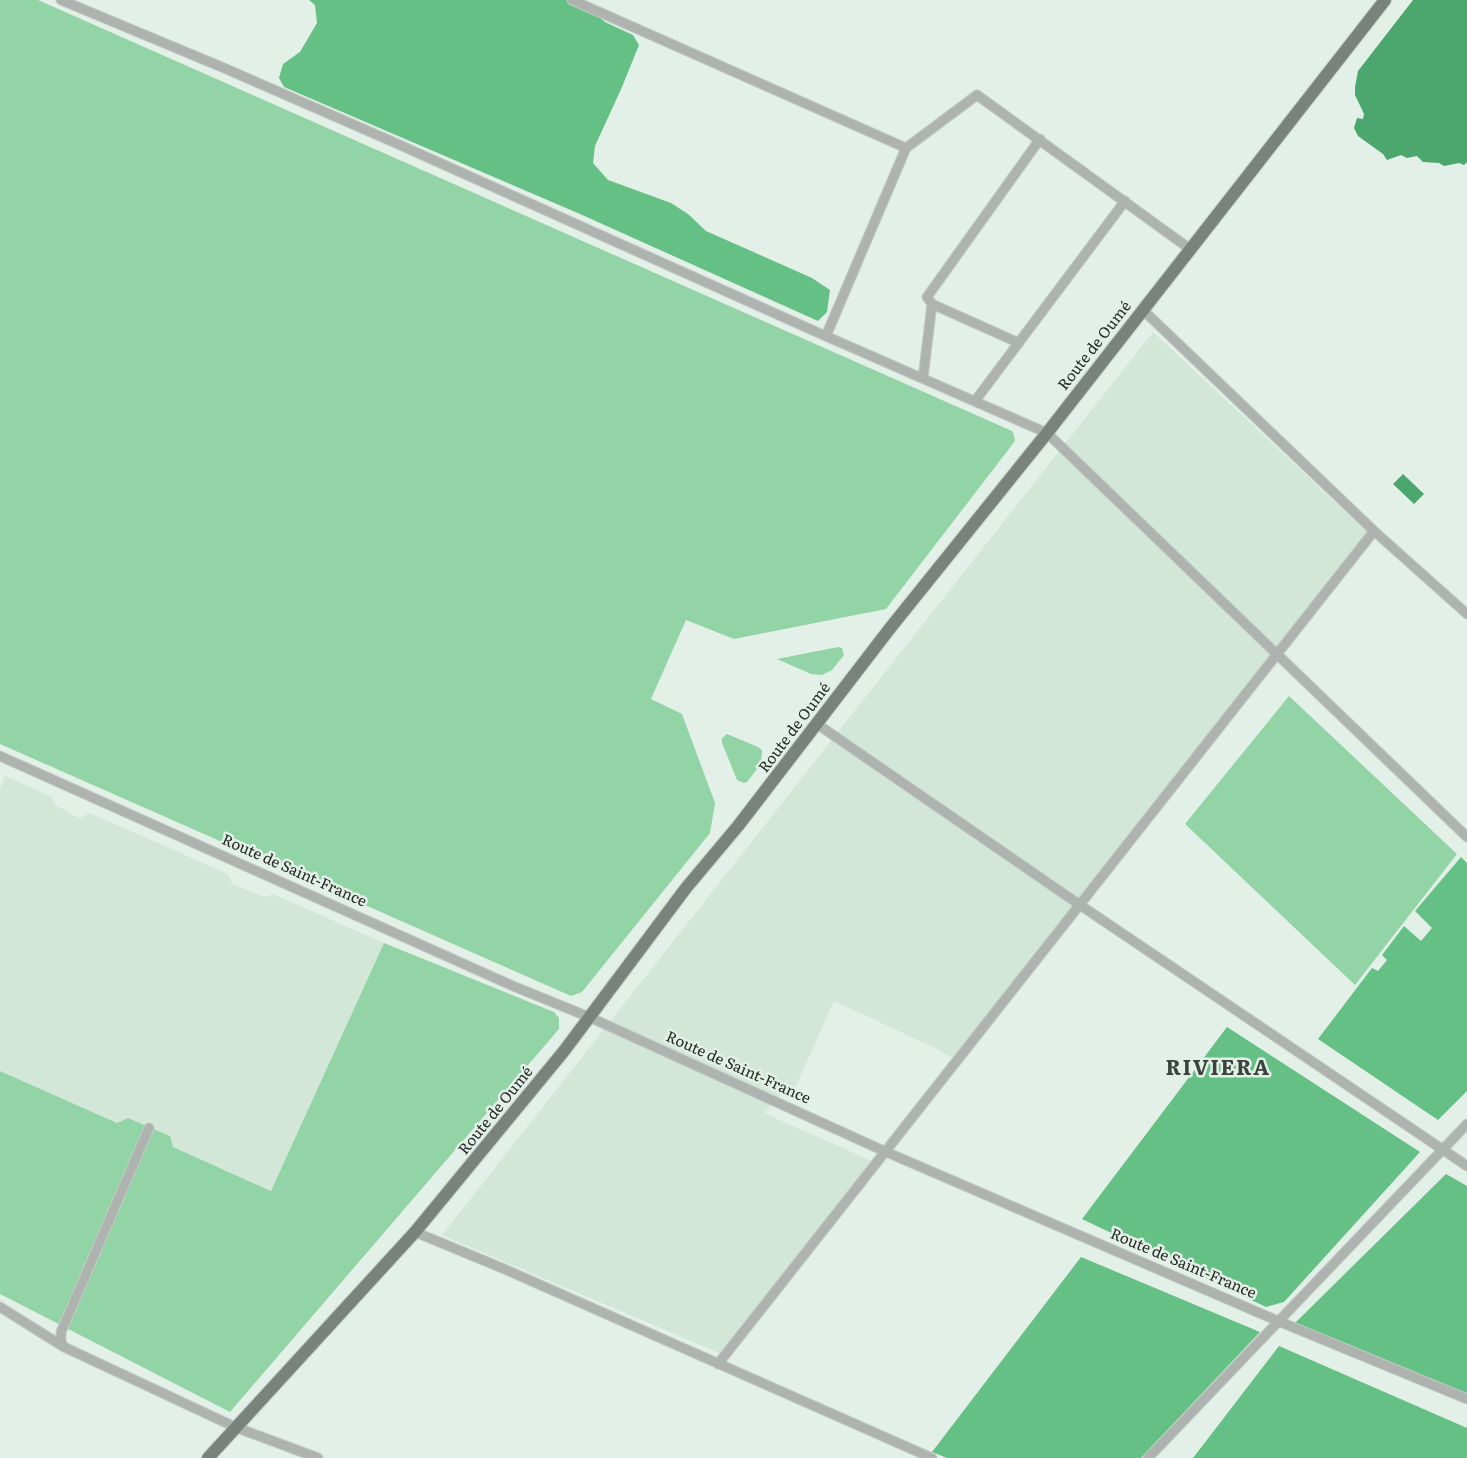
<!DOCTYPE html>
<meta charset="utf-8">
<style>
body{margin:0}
canvas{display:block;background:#e3f0e7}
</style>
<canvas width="1467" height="1458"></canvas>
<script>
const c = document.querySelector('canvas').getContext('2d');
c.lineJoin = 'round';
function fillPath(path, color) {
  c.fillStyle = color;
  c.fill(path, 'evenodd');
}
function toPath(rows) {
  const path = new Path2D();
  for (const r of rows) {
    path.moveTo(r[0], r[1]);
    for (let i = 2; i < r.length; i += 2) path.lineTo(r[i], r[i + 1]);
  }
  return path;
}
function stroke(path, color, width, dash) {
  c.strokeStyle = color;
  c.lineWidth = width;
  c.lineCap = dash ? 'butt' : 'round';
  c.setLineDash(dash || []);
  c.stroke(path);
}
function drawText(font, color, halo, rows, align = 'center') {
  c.font = font + ' Literata,serif';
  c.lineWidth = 5;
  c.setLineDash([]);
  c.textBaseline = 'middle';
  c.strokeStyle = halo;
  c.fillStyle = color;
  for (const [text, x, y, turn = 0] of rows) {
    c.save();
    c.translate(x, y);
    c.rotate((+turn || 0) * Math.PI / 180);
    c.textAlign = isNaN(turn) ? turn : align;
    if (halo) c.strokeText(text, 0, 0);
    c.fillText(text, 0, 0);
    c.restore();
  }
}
fillPath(toPath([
 [1153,332,1369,534,955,1059,937,1049,834,1001,796,1086,788,1087,764,1113,872,1161,724,1355,442,1235],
 [5,776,52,797,56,806,69,811,69,813,80,818,90,813,228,874,232,884,265,897,273,894,384,943,272,1191,173,1147,149,1128,133,1120,128,1118,117,1123,0,1071,0,789]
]), '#d3e7d8');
fillPath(toPath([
 [0,0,38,0,1012,431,1014,435,1015,441,886,609,734,639,686,620,651,699,682,714,715,803,710,833,582,992,571,996,0,744],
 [838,647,842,648,844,655,832,670,822,675,811,674,777,659],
 [1289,696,1457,854,1355,985,1185,824],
 [727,734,758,747,762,750,761,764,747,782,744,783,737,780,722,743,722,738],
 [384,943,554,1012,559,1018,559,1029,230,1412,0,1294,0,1071,117,1123,128,1118,170,1136,173,1147,271,1191]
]), '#93d4a7');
fillPath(toPath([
 [309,0,579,0,605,22,633,35,639,45,622,87,595,146,593,163,608,180,671,203,688,214,706,231,812,278,830,290,827,312,818,321,580,214,284,87,279,78,283,64,300,52,317,23,315,5],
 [1461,857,1467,863,1467,1091,1438,1120,1318,1039,1372,968,1378,971,1387,960,1382,955,1404,926,1421,941,1432,928,1415,911],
 [1227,1027,1420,1152,1284,1302,1266,1307,1082,1219],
 [1446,1174,1467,1186,1467,1397,1295,1323],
 [1081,1257,1260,1332,1141,1458,947,1458,932,1452],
 [1279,1346,1467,1428,1467,1458,1193,1458]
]), '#64c084');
fillPath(toPath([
 [1413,0,1467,0,1467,162,1464,165,1459,163,1444,166,1439,163,1423,162,1417,156,1407,158,1401,155,1387,160,1383,154,1358,136,1354,128,1357,118,1363,119,1364,114,1355,95,1355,87,1358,71],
 [1403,474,1424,494,1414,504,1393,484]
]), '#4ba76d');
const minor = toPath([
 [61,0,224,68,391,141,812,330,1047,433,1467,837],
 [572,0,906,148],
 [1142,309,1374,531,1467,614],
 [826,336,906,148,977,95,1190,249],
 [1019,343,932,304,927,297,1040,139],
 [923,378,932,304],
 [975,401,1125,201],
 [817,724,1080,905,1467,1166],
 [0,756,513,986,589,1017,884,1151,1278,1321,1467,1399],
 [149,1128,61,1332,61,1342,64,1347,235,1427,318,1458],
 [415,1232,502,1268,932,1458],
 [0,1307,64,1347],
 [718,1364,1374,531],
 [1148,1458,1467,1124]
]);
const major = toPath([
 [208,1458,415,1232,564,1051,686,888,738,826,891,627,1047,433,1385,0]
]);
stroke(minor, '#c1ccc4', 11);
stroke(major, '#c1ccc4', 14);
stroke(minor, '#aeb3af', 9);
stroke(major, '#79837c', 12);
drawText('15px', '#252a27', '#e3f0e7', [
 ["Route de Oumé",1095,346,-52],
 ["Route de Oumé",795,728,-53],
 ["Route de Saint-France",294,871,24],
 ["Route de Saint-France",738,1068,24],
 ["Route de Oumé",496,1111,-51],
 ["Route de Saint-France",1183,1264,23]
]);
c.letterSpacing = '1.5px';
drawText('bold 21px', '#3a443d', '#e3f0e7', [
 ["RIVIERA",1218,1069]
]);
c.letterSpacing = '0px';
</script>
